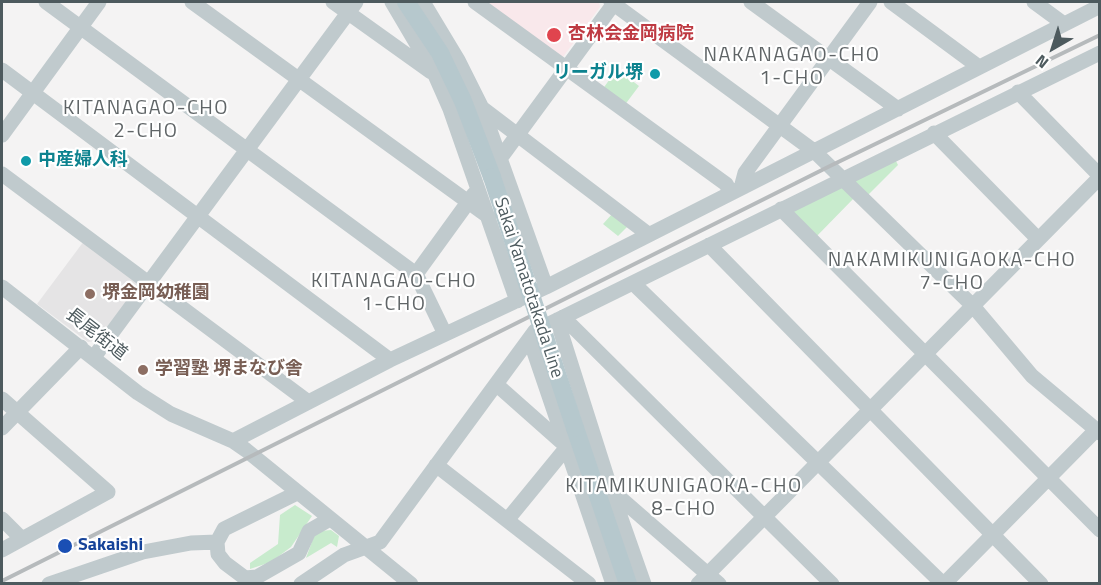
<!DOCTYPE html>
<meta charset="utf-8">
<style>
body{margin:0}
#map{position:relative;width:1101px;height:585px;overflow:hidden;background:#f4f3f3;font-family:"Titillium Web",sans-serif}
canvas{display:block}
.frame{position:absolute;inset:0;border:3px solid #4d5a5e;pointer-events:none}
.north{position:absolute;left:1023px;top:18px;width:60px;height:60px;-webkit-text-stroke:4px #fff;paint-order:stroke;rotate:219deg;font-size:16px;font-weight:700;line-height:24px;text-align:center;color:#4d5a5e}
.north::after{content:'';display:block;margin:auto;width:21px;height:27px;background:#4d5a5e;clip-path:polygon(50% 0,100% 100%,50% 72%,0 100%)}
</style>
<div id="map">
<canvas width="1101" height="585"></canvas>
<div class="frame"></div>
<div class="north">N</div>
</div>
<script>
const c = document.querySelector('canvas').getContext('2d');
c.lineJoin = 'round';
function fillPath(path, color) {
  c.fillStyle = color;
  c.fill(path, 'evenodd');
}
function toPath(rows) {
  const path = new Path2D();
  for (const r of rows) {
    path.moveTo(r[0], r[1]);
    for (let i = 2; i < r.length; i += 2) path.lineTo(r[i], r[i + 1]);
  }
  return path;
}
function stroke(path, color, width, dash) {
  c.strokeStyle = color;
  c.lineWidth = width;
  c.lineCap = dash ? 'butt' : 'round';
  c.setLineDash(dash || []);
  c.stroke(path);
}
function drawText(font, color, halo, rows, align = 'center') {
  c.font = font + ' "Titillium Web","Noto Sans JP",sans-serif';
  c.lineWidth = 4.5;
  c.setLineDash([]);
  c.textBaseline = 'middle';
  c.strokeStyle = halo;
  c.fillStyle = color;
  for (const [text, x, y, turn = 0] of rows) {
    c.save();
    c.translate(x, y);
    c.rotate((+turn || 0) * Math.PI / 180);
    c.textAlign = isNaN(turn) ? turn : align;
    if (halo) c.strokeText(text, 0, 0);
    c.fillText(text, 0, 0);
    c.restore();
  }
}
fillPath(toPath([
 [84,241,142,284,100,340,88,342,37,304]
]), '#e5e4e5');
fillPath(toPath([
 [483,2,599,2,600,7,563,57]
]), '#f9e8eb');
fillPath(toPath([
 [617,69,639,86,624,106,602,90],
 [895,159,898,165,868,195,855,183,856,178],
 [841,185,855,197,814,239,792,211],
 [613,213,629,225,618,236,603,224],
 [295,505,312,516,291,547,271,562,250,569,250,563,278,544,280,515],
 [331,530,339,536,337,547,331,543,306,558,314,536,321,531]
]), '#c8ebcd');
stroke(toPath([
 [46,2,416,274,445,334],
 [192,2,489,217],
 [333,2,431,72],
 [392,2,435,75,450,109,517,301],
 [423,2,458,60,482,108,546,287],
 [475,2,726,184,731,193],
 [611,2,814,151,973,306,1032,376,1100,433],
 [751,2,898,109],
 [891,2,979,67],
 [1034,2,1064,24],
 [2,70,390,360],
 [1018,92,1100,176],
 [482,108,648,234],
 [934,133,1038,239],
 [2,135,99,2],
 [499,160,615,2],
 [2,174,307,401],
 [741,188,745,173,870,2],
 [781,209,1100,530],
 [709,245,1041,584],
 [416,274,474,194],
 [633,283,943,584],
 [2,287,138,393,171,414,233,441,246,450,411,584],
 [563,317,832,584],
 [557,320,611,490,644,584],
 [530,340,613,584],
 [94,357,356,2],
 [497,385,567,447,508,519],
 [2,399,108,492,2,550],
 [2,428,81,347],
 [233,441,390,360,546,287,1100,6],
 [436,465,589,584],
 [612,491,719,584],
 [297,493,224,529,217,542,218,554,225,563,245,578,257,577,299,553,309,531,330,519],
 [2,519,21,538],
 [49,584,143,552,191,543,217,542],
 [301,584,344,555,380,542,535,331,1100,53],
 [698,584,1100,177],
 [944,584,1096,430]
]), '#c0cacd', 15);
stroke(toPath([
 [406,2,440,53,463,101,492,177],
 [575,428,628,584]
]), '#b6c8cd', 18);
stroke(toPath([
 [2,581,830,166,1100,35]
]), '#b6babc', 4);
stroke(toPath([
 [492,177,575,428]
]), '#b6c8cd', 18);
for (const [x, y, r, color] of [
 [554,35,8,"#e0444e"],
 [655,74,6,"#0f9aa8"],
 [26,161,6,"#0f9aa8"],
 [90,294,6,"#8d6e63"],
 [143,370,6,"#8d6e63"],
 [65,546,8,"#1a4fb4"]
]) {
  const dot = new Path2D();
  dot.arc(x, y, r, 0, 2 * Math.PI);
  c.fillStyle = color;
  c.fill(dot);
  stroke(dot, '#fff', 2);
}
drawText('bold 18px', '#be3a42', '#fff', [
 ["杏林会金岡病院",568,35]
], 'left');
drawText('bold 18px', '#0d838f', '#fff', [
 ["リーガル堺",643,74],
 ["中産婦人科",38,161,"left"]
], 'right');
drawText('18px', '#4d5a5e', '#fff', [
 ["Sakai Yamatotakada Line",528,288,72],
 ["長尾街道",96,335,38]
]);
drawText('bold 18px', '#785e54', '#fff', [
 ["堺金岡幼稚園",102,294],
 ["学習塾 堺まなび舎",155,370]
], 'left');
drawText('bold 18px', '#164399', '#fff', [
 ["Sakaishi",78,546]
], 'left');
c.letterSpacing = '1.5px';
drawText('20px', '#606567', '#fff', [
 ["NAKANAGAO-CHO",792,56],
 ["1-CHO",792,79],
 ["KITANAGAO-CHO",146,109],
 ["2-CHO",146,132],
 ["NAKAMIKUNIGAOKA-CHO",952,261],
 ["7-CHO",952,284],
 ["KITANAGAO-CHO",394,282],
 ["1-CHO",394,305],
 ["KITAMIKUNIGAOKA-CHO",684,487],
 ["8-CHO",684,510]
]);
c.letterSpacing = '0px';
</script>
